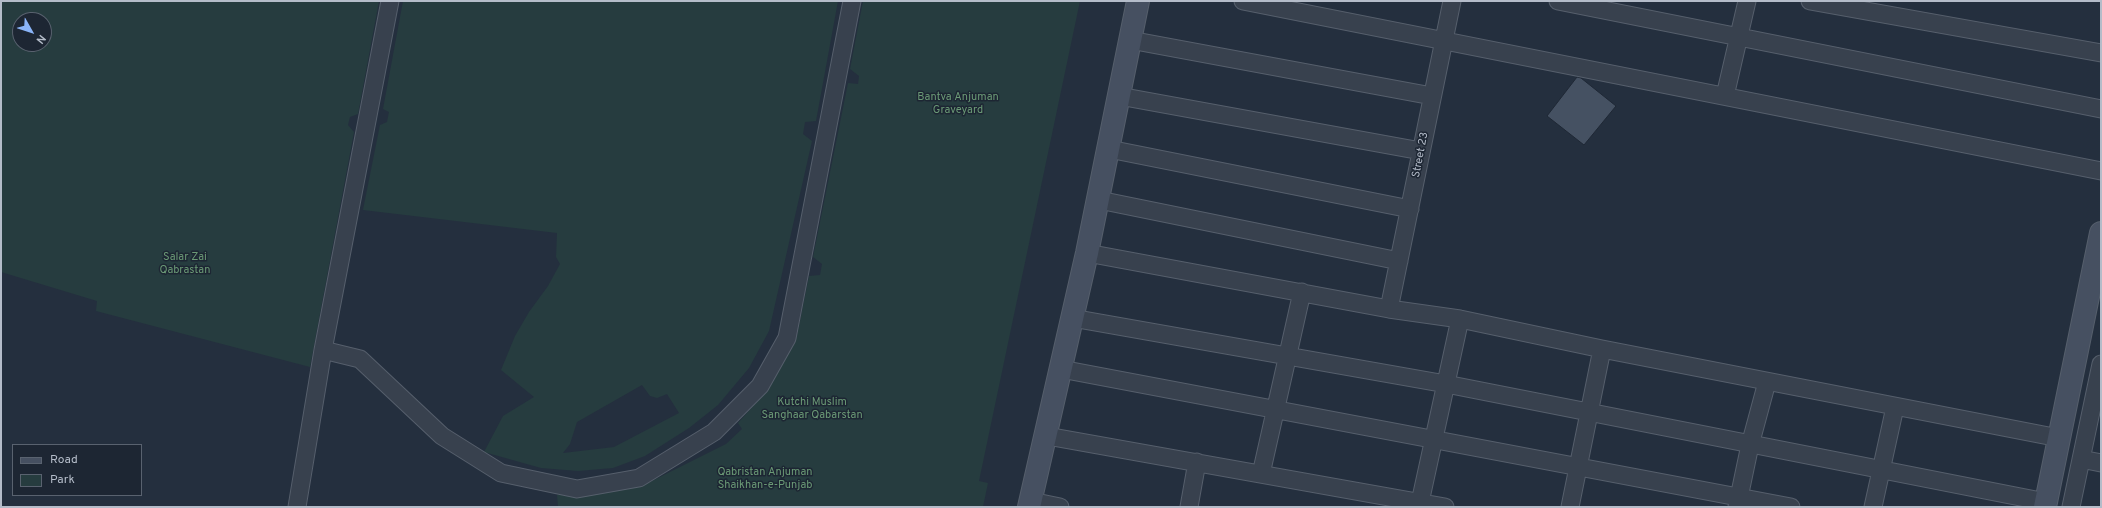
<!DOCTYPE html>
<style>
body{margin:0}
#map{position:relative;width:2102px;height:508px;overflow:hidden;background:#242f3e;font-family:Overpass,sans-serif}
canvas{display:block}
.frame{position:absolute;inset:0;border:2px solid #b4bcc9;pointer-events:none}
.legend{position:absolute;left:12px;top:444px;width:130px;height:52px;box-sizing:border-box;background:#1d2633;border:1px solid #59626f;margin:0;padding:5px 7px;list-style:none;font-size:12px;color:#b4bcc9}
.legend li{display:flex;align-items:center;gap:8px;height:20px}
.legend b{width:20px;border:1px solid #59626f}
.north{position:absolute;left:12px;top:12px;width:40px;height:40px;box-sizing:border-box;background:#1d2633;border:1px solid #59626f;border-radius:50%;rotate:129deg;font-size:11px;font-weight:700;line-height:16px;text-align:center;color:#b4bcc9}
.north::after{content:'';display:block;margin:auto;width:14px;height:18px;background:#8ab4f8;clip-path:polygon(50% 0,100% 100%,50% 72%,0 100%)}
</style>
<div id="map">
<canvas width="2102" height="508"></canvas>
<div class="frame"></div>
<ul class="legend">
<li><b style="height:5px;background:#465061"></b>Road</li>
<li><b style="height:11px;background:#263c3f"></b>Park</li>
</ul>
<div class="north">N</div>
</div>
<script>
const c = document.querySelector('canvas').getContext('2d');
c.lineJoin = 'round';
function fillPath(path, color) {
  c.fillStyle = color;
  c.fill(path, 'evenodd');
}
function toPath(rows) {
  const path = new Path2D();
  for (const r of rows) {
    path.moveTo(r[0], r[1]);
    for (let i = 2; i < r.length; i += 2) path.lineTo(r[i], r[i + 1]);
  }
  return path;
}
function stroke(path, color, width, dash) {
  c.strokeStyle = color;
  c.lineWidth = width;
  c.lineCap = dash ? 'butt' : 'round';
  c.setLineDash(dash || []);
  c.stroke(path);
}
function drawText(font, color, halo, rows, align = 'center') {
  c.font = font + ' Overpass,sans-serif';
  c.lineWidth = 3;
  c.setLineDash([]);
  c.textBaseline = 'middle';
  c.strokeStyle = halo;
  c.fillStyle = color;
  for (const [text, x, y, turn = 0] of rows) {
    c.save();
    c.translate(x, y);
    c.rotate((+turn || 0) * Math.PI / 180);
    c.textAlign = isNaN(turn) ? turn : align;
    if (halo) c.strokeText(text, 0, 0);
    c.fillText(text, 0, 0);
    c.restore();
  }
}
fillPath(toPath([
 [1,1,379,1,358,114,350,117,348,125,354,132,310,367,96,311,97,301,1,272],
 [20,20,44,20,44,44,20,44],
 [403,1,838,1,816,121,805,122,803,134,812,141,769,331,749,368,718,405,689,428,645,456,613,468,578,471,541,468,484,452,503,416,534,397,501,370,515,336,529,312,548,286,560,264,556,257,557,233,363,210,380,125,387,122,389,112,383,109],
 [642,385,650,396,657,398,667,394,679,413,614,447,563,453,570,444,577,422],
 [863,1,1080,1,979,481,988,483,983,507,558,507,557,495,606,493,648,483,726,444,742,429,738,423,770,387,797,336,809,276,820,275,822,264,813,257,848,83,858,84,859,76,850,69]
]), '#263c3f');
const building = toPath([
 [1577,77,1581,78,1616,106,1584,145,1547,116,1577,77]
]);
fillPath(building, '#455162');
stroke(building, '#1f2835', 1);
const street = toPath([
 [390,1,323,350,360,359,442,436,501,473,577,489,639,478,714,432,760,386,787,338,852,1],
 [1243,1,2101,171],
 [1558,1,2101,109],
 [1810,1,2101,53],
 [1130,40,1432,96],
 [1119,96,1421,151],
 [1725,96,1747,1],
 [1109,149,1410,209],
 [1099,200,1399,261],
 [1087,253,1389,309,1460,319,1602,349,2059,438],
 [1389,309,1452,1],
 [1072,318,1446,384,2046,502],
 [1061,369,1791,507],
 [1047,436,1445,507],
 [2081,459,2101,463],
 [1261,474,1302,292],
 [1031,501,1060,507],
 [297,507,323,350],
 [1189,507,1197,462],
 [1419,507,1460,319],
 [1570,507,1602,349],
 [1737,507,1750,445,1767,382],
 [1873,507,1895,407],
 [2071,507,2101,364]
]);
const secondary = toPath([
 [1029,507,1087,253,1138,1],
 [2045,507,2101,233]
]);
stroke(street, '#565f6c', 19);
stroke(secondary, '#565f6c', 24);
stroke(street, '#38414e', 17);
stroke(secondary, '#465061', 22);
drawText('11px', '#6b9a76', '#1d2633', [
 ["Bantva Anjuman",958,98],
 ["Graveyard",958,111],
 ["Salar Zai",185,258],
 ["Qabrastan",185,271],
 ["Kutchi Muslim",812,403],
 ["Sanghaar Qabarstan",812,416],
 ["Qabristan Anjuman",765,473],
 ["Shaikhan-e-Punjab",765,486]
]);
drawText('11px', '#b4bcc9', '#1d2633', [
 ["Street 23",1421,155,-79]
]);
</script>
